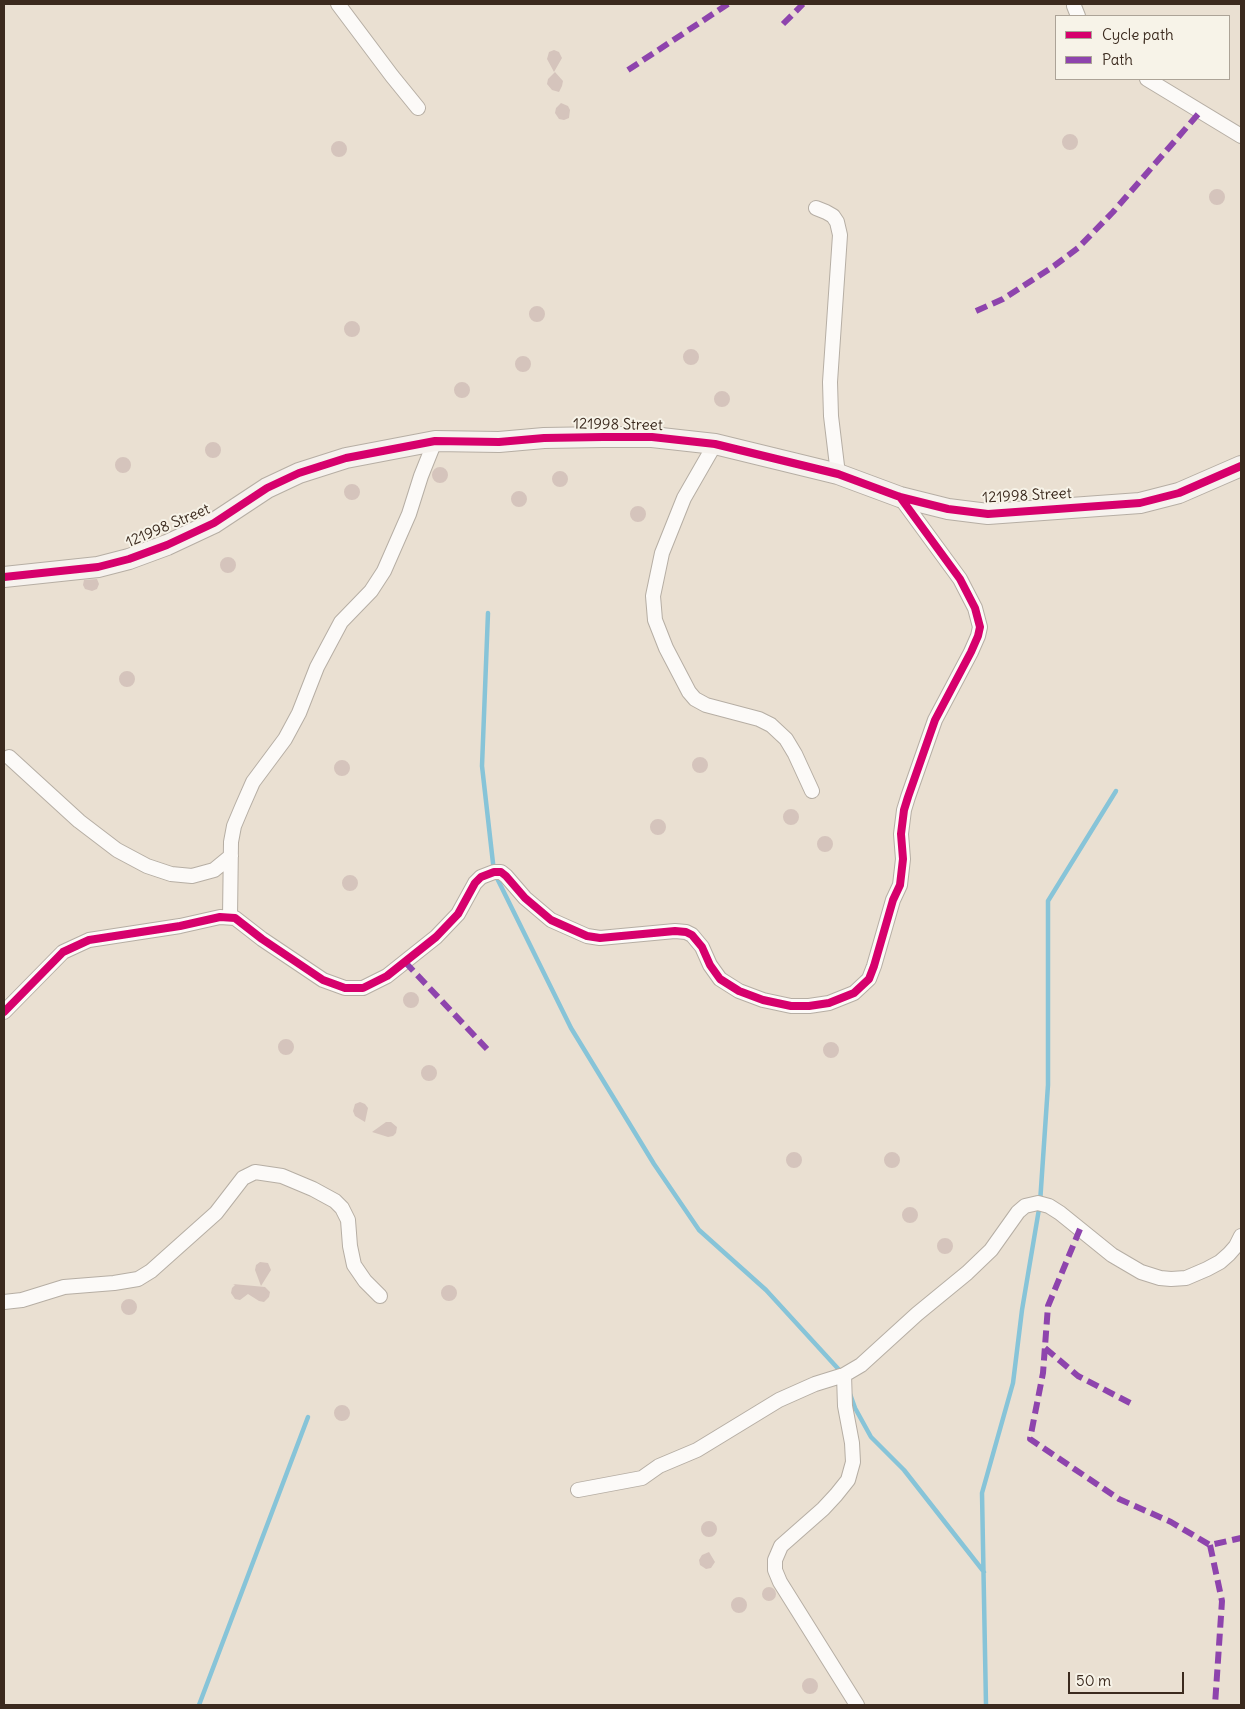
<!DOCTYPE html>
<style>
body{margin:0}
#map{position:relative;width:1245px;height:1709px;overflow:hidden;background:#eae0d2;font-family:Delius,sans-serif}
canvas{display:block}
.frame{position:absolute;inset:0;border:5px solid #3b2a1e;pointer-events:none}
.legend{position:absolute;left:1055px;top:15px;width:175px;height:65px;box-sizing:border-box;background:#f7f3e8;border:1px solid #aca397;margin:0;padding:6px 9px;list-style:none;font-size:15px;color:#3b2a1e}
.legend li{display:flex;align-items:center;gap:10px;height:25px}
.legend b{width:25px;border:1px solid #aca397}
.scale{position:absolute;left:1068px;top:1672px;width:116px;height:22px;box-sizing:border-box;border:2px solid #3b2a1e;border-top:0;padding-left:6px;font-size:15px;line-height:18px;white-space:nowrap;color:#3b2a1e;-webkit-text-stroke:4px #f7f3e8;paint-order:stroke}
</style>
<div id="map">
<canvas width="1245" height="1709"></canvas>
<div class="frame"></div>
<ul class="legend">
<li><b style="height:6px;background:#d6006c"></b>Cycle path</li>
<li><b style="height:6px;background:#8e44ad"></b>Path</li>
</ul>
<div class="scale">50 m</div>
</div>
<script>
const c = document.querySelector('canvas').getContext('2d');
c.lineJoin = 'round';
function toPath(rows) {
  const path = new Path2D();
  for (const r of rows) {
    if (r.length === 3) {
      path.moveTo(r[0] + r[2], r[1]);
      path.arc(r[0], r[1], r[2], 0, 2 * Math.PI);
      continue;
    }
    path.moveTo(r[0], r[1]);
    for (let i = 2; i < r.length; i += 2) path.lineTo(r[i], r[i + 1]);
  }
  return path;
}
function stroke(path, color, width, dash) {
  c.strokeStyle = color;
  c.lineWidth = width;
  c.lineCap = dash ? 'butt' : 'round';
  c.setLineDash(dash || []);
  c.stroke(path);
}
function fillPath(path, color) {
  c.fillStyle = color;
  c.fill(path, 'evenodd');
}
function drawText(font, color, halo, rows, align = 'center') {
  c.font = font + ' Delius,sans-serif';
  c.lineWidth = 4;
  c.setLineDash([]);
  c.textBaseline = 'middle';
  c.strokeStyle = halo;
  c.fillStyle = color;
  for (const [text, x, y, turn = 0] of rows) {
    c.save();
    c.translate(x, y);
    c.rotate((+turn || 0) * Math.PI / 180);
    c.textAlign = isNaN(turn) ? turn : align;
    if (halo) c.strokeText(text, 0, 0);
    c.fillText(text, 0, 0);
    c.restore();
  }
}
stroke(toPath([
 [488,613,482,766,494,872,571,1028,654,1164,699,1230,766,1290,842,1373],
 [850,1394,855,1408,871,1437,904,1470,984,1572],
 [199,1705,308,1417],
 [986,1705,982,1493,1013,1383,1022,1310,1040,1203,1048,1085,1048,901,1116,791]
]), '#87c4d8', 4.5);
fillPath(toPath([
 [554,50,559,52,562,58,554,72,547,59,549,52],
 [555,72,563,81,562,86,559,92,552,90,547,84,548,79],
 [561,103,568,106,570,110,569,118,564,120,559,119,555,113,556,108],
 [1070,142,8],
 [339,149,8],
 [1217,197,8],
 [537,314,8],
 [352,329,8],
 [691,357,8],
 [523,364,8],
 [462,390,8],
 [722,399,8],
 [213,450,8],
 [123,465,8],
 [440,475,8],
 [560,479,8],
 [352,492,8],
 [519,499,8],
 [638,514,8],
 [228,565,8],
 [97,579,99,584,97,589,92,591,85,589,83,585,84,580],
 [127,679,8],
 [700,765,8],
 [342,768,8],
 [791,817,8],
 [658,827,8],
 [825,844,8],
 [350,883,8],
 [411,1000,8],
 [286,1047,8],
 [831,1050,8],
 [429,1073,8],
 [360,1102,365,1104,368,1108,365,1122,355,1116,353,1111,355,1104],
 [386,1122,391,1122,397,1127,396,1133,393,1136,388,1137,372,1132],
 [892,1160,8],
 [794,1160,8],
 [910,1215,8],
 [945,1246,8],
 [260,1262,268,1263,271,1270,261,1286,255,1270,256,1265],
 [233,1284,265,1287,270,1292,269,1297,264,1302,259,1301,248,1294,240,1300,235,1299,231,1293,232,1288,235,1285],
 [449,1293,8],
 [129,1307,8],
 [342,1413,8],
 [709,1529,8],
 [709,1552,715,1562,711,1568,706,1569,700,1565,699,1560,702,1555],
 [769,1594,7],
 [739,1605,8],
 [810,1686,8]
]), '#d5c4bc');
const street = toPath([
 [338,4,392,76,418,108],
 [1074,6,1078,16],
 [1147,79,1241,136],
 [816,208,826,212,833,216,837,222,840,235,830,382,831,416,838,474],
 [715,444,684,498,662,553,653,596,655,620,666,648,689,692,695,699,706,705,759,719,771,725,786,739,795,754,812,791],
 [9,757,79,821,117,850,147,866,171,874,192,876,214,870,231,856],
 [230,917,231,842,234,826,242,807,253,782,285,739,299,713,317,667,341,622,371,591,384,571,409,514,421,476,435,441],
 [4,1012,63,952,89,940,180,926,220,917,235,918,262,939,323,980,345,988,363,988,387,976,436,937,458,914,475,883,481,877,494,872,501,872,506,876,525,898,551,920,587,936,600,938,675,931,686,932,692,935,702,947,710,965,720,979,739,991,763,1000,791,1006,809,1006,829,1003,854,993,869,979,874,966,893,900,900,885,903,859,901,834,904,810,908,797,935,720,971,652,978,636,980,627,975,608,960,579,900,497],
 [4,1302,22,1300,64,1287,114,1283,138,1279,151,1271,216,1213,243,1178,255,1172,282,1176,313,1189,335,1201,342,1208,348,1220,350,1246,354,1265,365,1281,380,1296],
 [844,1375,845,1406,852,1443,853,1462,848,1480,836,1495,823,1509,781,1546,775,1560,775,1570,780,1582,857,1705],
 [578,1490,642,1478,659,1466,697,1450,779,1400,815,1384,844,1375,861,1365,917,1314,967,1273,991,1250,1018,1212,1025,1206,1038,1203,1049,1206,1060,1213,1112,1255,1141,1272,1160,1278,1171,1279,1186,1278,1207,1269,1220,1262,1229,1254,1236,1246,1241,1236]
]);
const secondary = toPath([
 [4,577,98,567,129,559,167,545,214,523,267,488,299,473,346,458,435,441,499,442,544,438,603,437,652,437,715,444,838,474,900,497,948,509,988,514,1140,503,1179,493,1241,466]
]);
stroke(street, '#b6aea4', 16);
stroke(secondary, '#b6aea4', 22);
stroke(street, '#fcfaf8', 14);
stroke(secondary, '#f6f2ee', 20);
stroke(toPath([
 [783,24,803,4],
 [628,70,728,4],
 [976,311,1003,299,1054,266,1078,248,1113,212,1200,112],
 [405,962,487,1049],
 [1080,1229,1048,1306,1043,1373,1030,1439,1119,1499,1171,1522,1210,1545,1241,1538],
 [1045,1348,1078,1376,1134,1405],
 [1210,1545,1222,1601,1215,1705]
]), '#8e44ad', 6, [12, 6]);
stroke(toPath([
 [4,577,98,567,129,559,167,545,214,523,267,488,299,473,346,458,435,441,499,442,544,438,603,437,652,437,715,444,838,474,900,497,948,509,988,514,1140,503,1179,493,1241,466],
 [4,1012,63,952,89,940,180,926,220,917,235,918,262,939,323,980,345,988,363,988,387,976,436,937,458,914,475,883,481,877,494,872,501,872,506,876,525,898,551,920,587,936,600,938,675,931,686,932,692,935,702,947,710,965,720,979,739,991,763,1000,791,1006,809,1006,829,1003,854,993,869,979,874,966,893,900,900,885,903,859,901,834,904,810,908,797,935,720,971,652,978,636,980,627,975,608,960,579,900,497]
]), '#d6006c', 8);
drawText('15px', '#3b2a1e', '#f7f3e8', [
 ["121998 Street",618,425,1],
 ["121998 Street",1027,496,-3],
 ["121998 Street",168,526,-23]
]);
</script>
